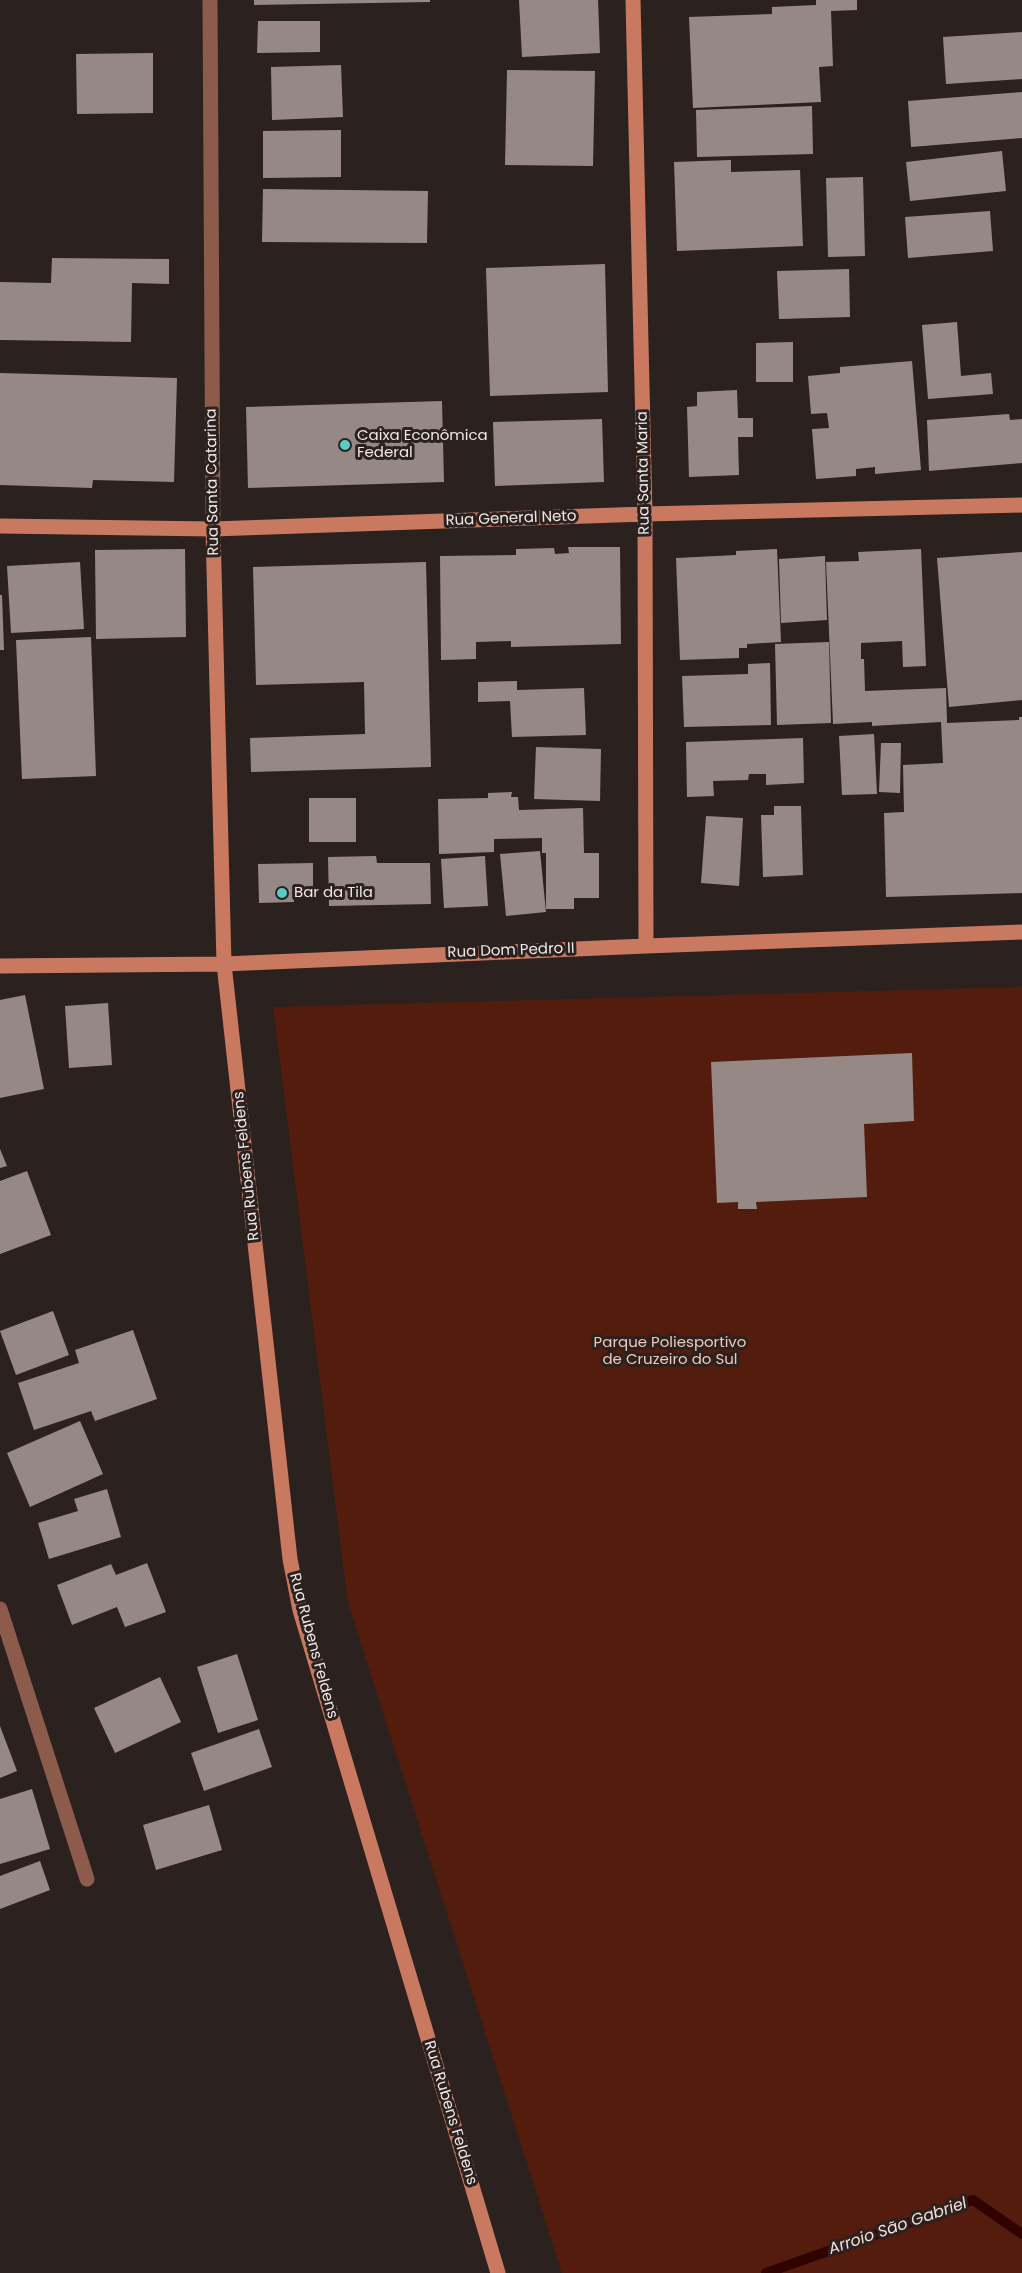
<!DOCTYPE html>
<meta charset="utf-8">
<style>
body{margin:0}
canvas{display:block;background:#2b211e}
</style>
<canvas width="1022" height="2273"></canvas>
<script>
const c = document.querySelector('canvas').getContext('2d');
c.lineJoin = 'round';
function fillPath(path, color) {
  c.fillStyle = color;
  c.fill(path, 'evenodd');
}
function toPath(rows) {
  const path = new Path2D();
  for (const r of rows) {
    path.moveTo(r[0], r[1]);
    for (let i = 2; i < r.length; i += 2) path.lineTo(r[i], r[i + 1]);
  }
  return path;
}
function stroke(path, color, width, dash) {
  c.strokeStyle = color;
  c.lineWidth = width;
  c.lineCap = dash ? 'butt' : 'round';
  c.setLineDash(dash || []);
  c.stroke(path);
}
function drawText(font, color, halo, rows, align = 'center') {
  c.font = font + ' Poppins,sans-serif';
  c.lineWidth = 6;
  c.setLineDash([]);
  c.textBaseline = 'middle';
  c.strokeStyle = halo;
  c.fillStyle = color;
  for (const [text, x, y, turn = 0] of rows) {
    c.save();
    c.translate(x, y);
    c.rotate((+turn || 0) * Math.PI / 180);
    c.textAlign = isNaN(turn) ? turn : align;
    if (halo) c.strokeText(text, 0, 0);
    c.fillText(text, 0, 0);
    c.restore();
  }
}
fillPath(toPath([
 [1022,987,1022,2273,562,2273,348,1603,273,1007]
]), '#531c0c');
stroke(toPath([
 [766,2273,973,2200,1022,2234]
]), '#300200', 10);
fillPath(toPath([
 [254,0,430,0,430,2,254,5],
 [519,0,598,0,600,53,522,57],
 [816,0,857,0,857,10,831,11,833,66,819,67,821,102,693,108,689,17,772,14,772,7,816,5],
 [258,21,320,21,320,52,257,53],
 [1022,32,1022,79,946,84,943,37],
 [153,53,153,113,77,114,76,54],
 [341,65,343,117,272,120,271,67],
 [507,70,595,71,593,166,505,165],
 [1022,92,1022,138,911,147,908,101],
 [812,106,813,154,697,157,696,110],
 [341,130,341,177,263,178,263,131],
 [1002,151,1006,191,910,201,906,162],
 [731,160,731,172,800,170,803,246,677,251,674,162],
 [863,177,865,256,828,257,826,178],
 [263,189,428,191,427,243,262,242],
 [990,211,993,251,908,258,905,217],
 [52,258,169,259,169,284,132,283,131,342,0,340,0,282,51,283],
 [605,264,608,392,490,396,486,268],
 [849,269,850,317,779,319,777,271],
 [957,322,961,376,991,373,993,394,928,399,922,325],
 [793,342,793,382,756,382,756,343],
 [912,361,921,470,875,474,875,467,856,469,856,476,816,479,812,429,829,428,827,413,811,414,808,376,840,373,840,367],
 [0,373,177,378,174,482,93,480,92,488,0,485],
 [737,390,738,418,753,418,753,437,738,437,739,475,689,477,687,407,697,406,697,392],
 [442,401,444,482,248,488,246,407],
 [1009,414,1010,420,1022,419,1022,463,929,471,927,420],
 [602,419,604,482,495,486,493,422],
 [568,547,620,547,621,644,511,647,511,641,476,642,476,659,441,660,440,556,516,555,516,549,554,548,555,554,569,553],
 [185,549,186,637,96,639,95,550],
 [777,549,781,642,747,644,747,648,739,648,739,658,680,660,676,558,736,555,736,551],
 [921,549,926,666,903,667,902,641,861,643,861,659,864,659,865,691,946,688,947,723,1019,720,1019,717,1022,717,1022,893,886,897,884,813,904,812,903,765,943,763,941,722,872,726,872,722,833,724,826,562,859,561,858,552],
 [1022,552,1022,700,949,707,937,558],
 [825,556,827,620,781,623,779,559],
 [80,562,84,629,11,633,7,566],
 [426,562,431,767,251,772,250,738,365,734,364,682,256,685,253,567],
 [0,595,2,595,4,650,0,650],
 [91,637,96,776,22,779,16,640],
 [829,642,831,723,777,725,775,644],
 [770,663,771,725,684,727,682,676,748,674,748,664],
 [517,681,517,690,584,688,586,735,512,737,510,701,478,702,478,682],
 [874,734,877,794,842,795,839,736],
 [803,738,804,783,766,785,766,774,749,774,748,780,713,781,714,796,687,797,686,742],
 [881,743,901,743,900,793,879,792],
 [536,747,601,749,600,801,534,799],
 [512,792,511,797,518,797,519,810,583,808,584,853,599,853,599,898,574,898,574,909,546,909,546,853,542,853,542,838,494,839,494,852,439,854,438,799,488,798,488,793],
 [309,798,356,798,356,842,309,842],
 [774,806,801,806,803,875,763,877,761,815,774,815],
 [706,816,743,818,739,886,701,883],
 [540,851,546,912,506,916,500,854],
 [376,856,377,863,430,863,431,904,329,906,328,857],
 [485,856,488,906,444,908,441,859],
 [313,863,313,894,293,894,294,902,259,903,258,864],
 [25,995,44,1089,0,1098,0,1000],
 [108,1003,112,1065,69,1068,65,1006],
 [912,1053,914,1121,864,1124,867,1197,756,1202,757,1209,738,1209,738,1202,717,1203,711,1062],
 [0,1149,7,1166,0,1168],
 [27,1171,51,1235,0,1254,0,1181],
 [53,1311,69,1355,16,1375,0,1331],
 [133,1330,157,1399,95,1421,91,1411,34,1430,18,1383,79,1363,75,1350],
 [80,1421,103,1474,30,1507,7,1453],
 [107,1489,121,1537,49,1559,38,1523,78,1511,74,1499],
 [147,1563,166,1612,125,1627,117,1607,72,1625,57,1585,111,1564,116,1575],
 [237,1654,258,1720,218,1733,197,1667],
 [160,1677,181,1722,115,1753,94,1708],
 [0,1726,17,1771,0,1778],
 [259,1729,272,1767,204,1791,191,1753],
 [32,1789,50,1849,0,1864,0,1799],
 [209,1805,222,1850,156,1870,143,1825],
 [40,1861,50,1890,0,1909,0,1876]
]), '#968985');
stroke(toPath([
 [210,0,213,529],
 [0,1609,87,1879]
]), '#8d5b4c', 15);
stroke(toPath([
 [633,0,645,514,646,946],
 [0,526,213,529,645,514,1022,505],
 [213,529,224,964,290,1559,300,1610,498,2273],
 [0,966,224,964,646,946,1022,932]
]), '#ca7961', 15);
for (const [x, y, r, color] of [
 [345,445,6,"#56cec3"],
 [282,893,6,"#56cec3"]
]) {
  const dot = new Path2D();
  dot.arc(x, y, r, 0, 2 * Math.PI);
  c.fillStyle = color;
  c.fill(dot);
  stroke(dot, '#2b211e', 2);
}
drawText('15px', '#eee7e5', '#2b211e', [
 ["Caixa Econômica",357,436],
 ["Federal",357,453],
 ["Bar da Tila",294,893]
], 'left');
drawText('15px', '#eee7e5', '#2b211e', [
 ["Rua Santa Maria",644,473,-91],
 ["Rua Santa Catarina",213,482,-91],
 ["Rua General Neto",511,519,-2],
 ["Rua Dom Pedro II",511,951,-2],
 ["Rua Rubens Feldens",247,1166,-96],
 ["Rua Rubens Feldens",313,1646,75],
 ["Rua Rubens Feldens",450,2113,73]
]);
drawText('15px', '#f2c8bc', '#2b211e', [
 ["Parque Poliesportivo",670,1343],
 ["de Cruzeiro do Sul",670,1360]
]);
drawText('italic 16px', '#f4ded8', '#2b211e', [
 ["Arroio São Gabriel",898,2227,-19]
]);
</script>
